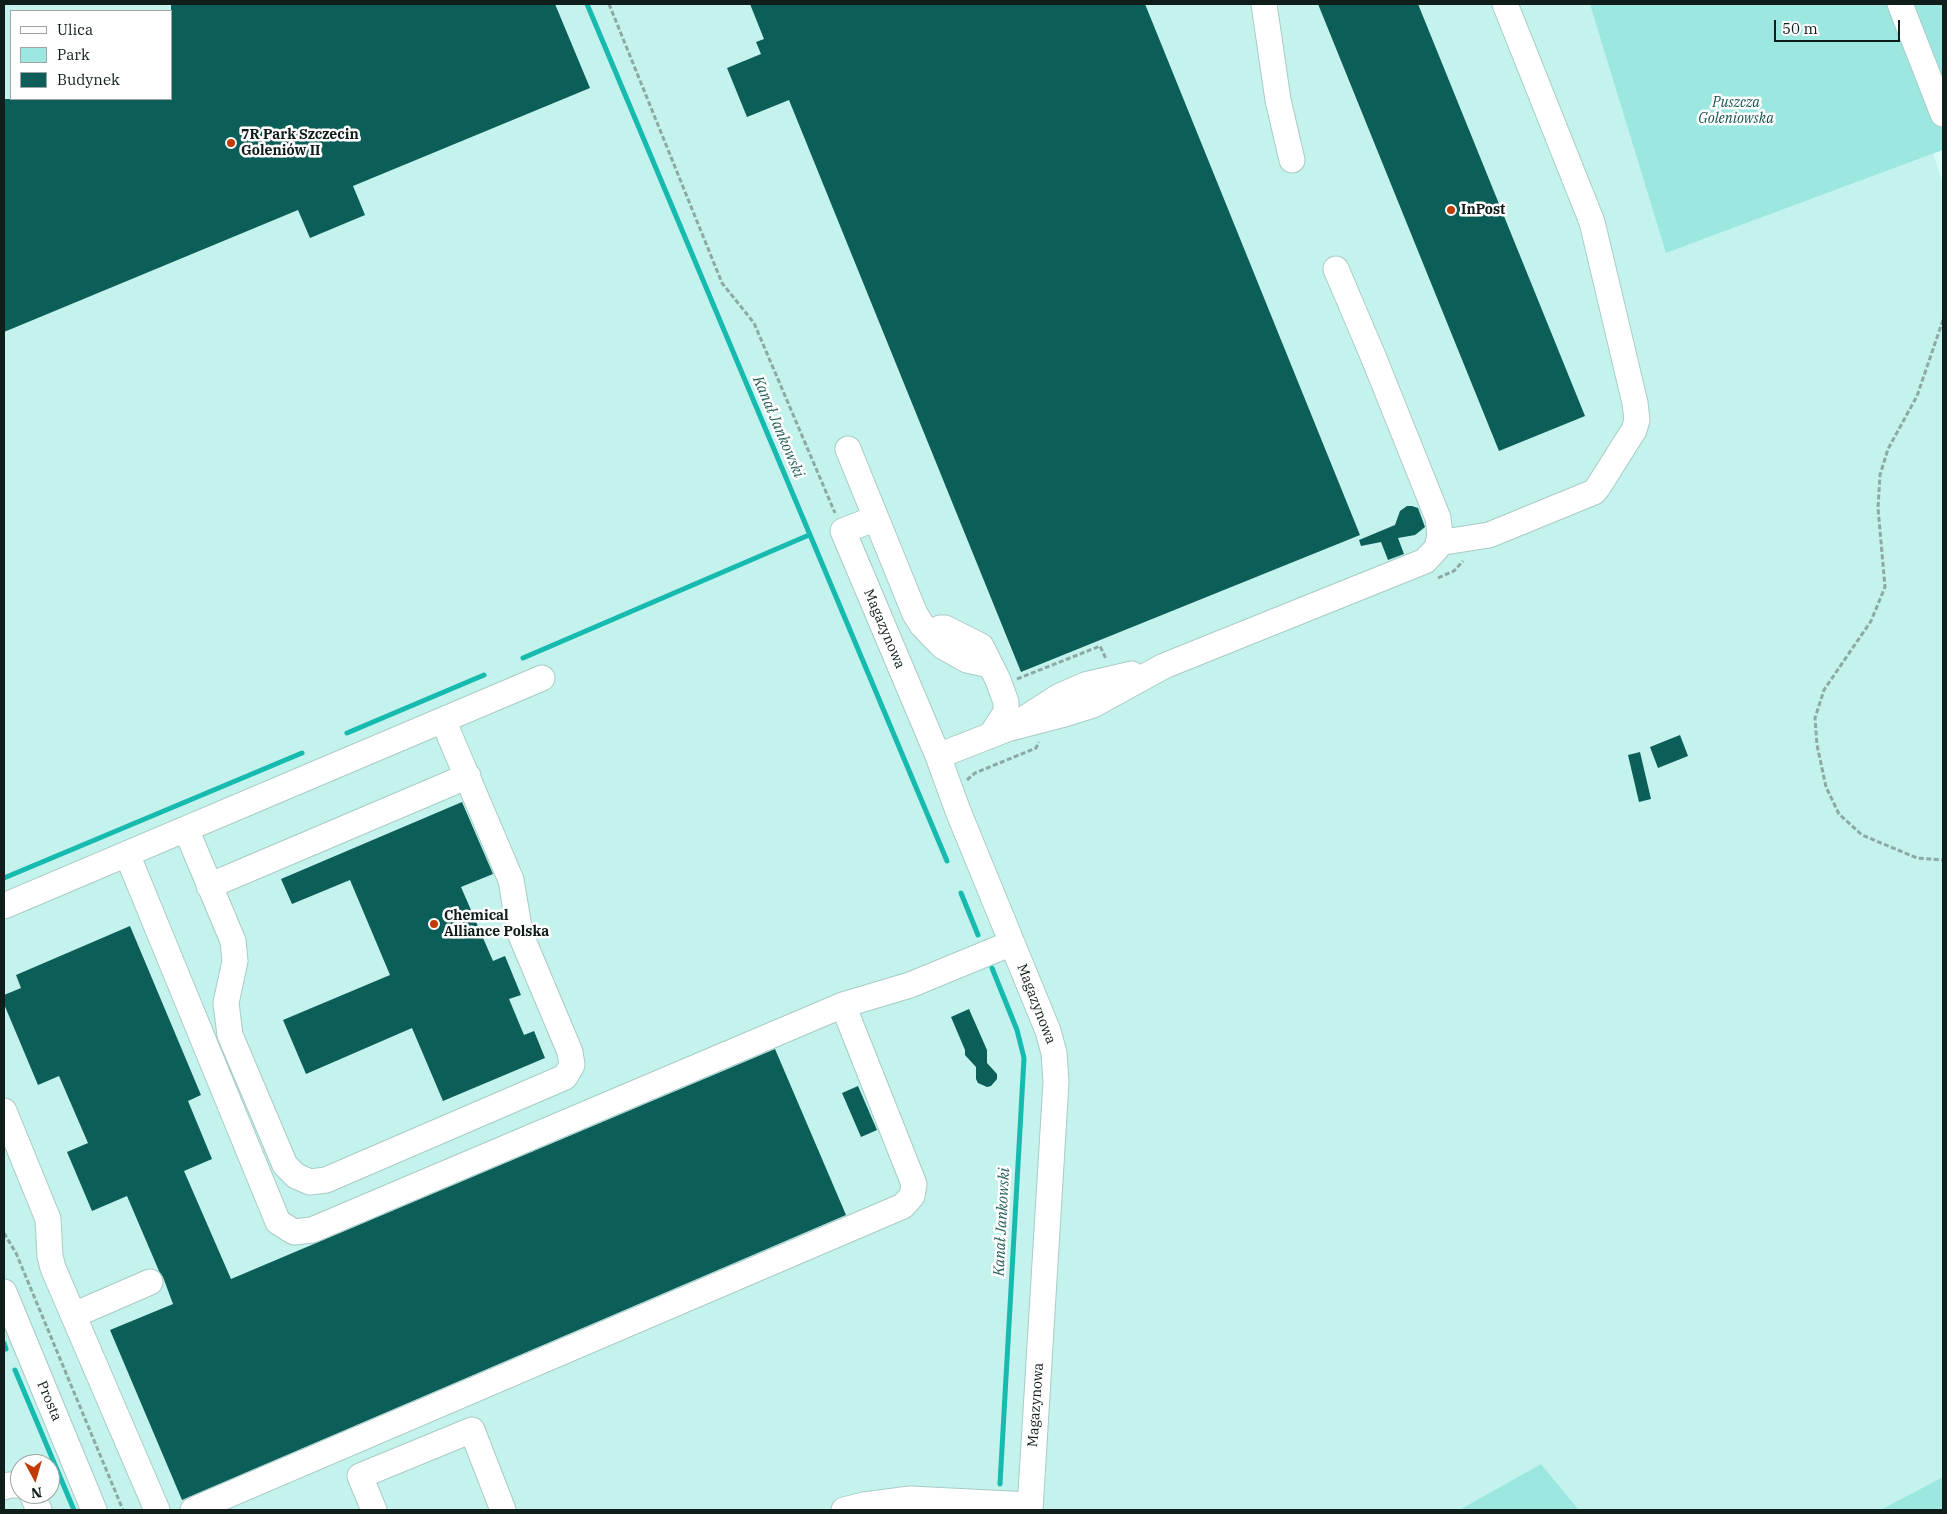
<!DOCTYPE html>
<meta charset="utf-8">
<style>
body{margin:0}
#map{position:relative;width:1947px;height:1514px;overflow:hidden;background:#d8fcf7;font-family:"IBM Plex Serif",serif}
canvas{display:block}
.frame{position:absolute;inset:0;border:5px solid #0f1d1b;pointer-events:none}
.legend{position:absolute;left:10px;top:10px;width:162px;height:90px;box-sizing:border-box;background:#fff;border:1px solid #9fa5a4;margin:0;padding:6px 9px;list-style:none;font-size:15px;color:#0f1d1b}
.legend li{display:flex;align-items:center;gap:10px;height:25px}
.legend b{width:25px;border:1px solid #9fa5a4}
.north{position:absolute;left:10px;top:1454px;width:50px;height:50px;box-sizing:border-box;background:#fff;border:1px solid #9fa5a4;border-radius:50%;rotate:174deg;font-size:14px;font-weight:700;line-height:20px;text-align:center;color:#0f1d1b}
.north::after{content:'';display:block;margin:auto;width:18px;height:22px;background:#c23a05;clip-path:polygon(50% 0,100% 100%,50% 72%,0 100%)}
.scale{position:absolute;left:1774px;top:20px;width:126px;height:22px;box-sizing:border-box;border:2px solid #0f1d1b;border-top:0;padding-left:6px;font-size:15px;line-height:18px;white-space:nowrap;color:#0f1d1b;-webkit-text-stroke:4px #fff;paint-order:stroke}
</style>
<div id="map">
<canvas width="1947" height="1514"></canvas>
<div class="frame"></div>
<ul class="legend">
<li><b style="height:6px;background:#fff"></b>Ulica</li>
<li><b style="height:14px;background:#9ce8e0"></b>Park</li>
<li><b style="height:14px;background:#0c5e58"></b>Budynek</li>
</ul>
<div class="north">N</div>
<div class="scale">50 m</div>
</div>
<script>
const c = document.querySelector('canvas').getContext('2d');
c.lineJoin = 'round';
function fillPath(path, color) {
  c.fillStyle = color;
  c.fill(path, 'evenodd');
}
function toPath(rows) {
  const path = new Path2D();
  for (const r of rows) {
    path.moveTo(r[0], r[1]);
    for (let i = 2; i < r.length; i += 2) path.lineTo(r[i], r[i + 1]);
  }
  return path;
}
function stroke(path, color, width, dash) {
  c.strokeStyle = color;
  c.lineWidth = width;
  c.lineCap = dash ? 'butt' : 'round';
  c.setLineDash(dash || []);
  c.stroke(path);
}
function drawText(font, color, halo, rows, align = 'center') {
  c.font = font + ' "IBM Plex Serif",serif';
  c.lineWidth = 5;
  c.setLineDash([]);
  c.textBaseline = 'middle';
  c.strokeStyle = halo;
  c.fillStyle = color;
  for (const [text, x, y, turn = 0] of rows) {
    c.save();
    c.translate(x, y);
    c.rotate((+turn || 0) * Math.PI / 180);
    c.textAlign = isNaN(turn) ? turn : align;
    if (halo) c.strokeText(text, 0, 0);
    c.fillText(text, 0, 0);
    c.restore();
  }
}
fillPath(toPath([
 [4,4,1606,4,1688,245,1933,154,1943,183,1943,1477,1880,1510,1579,1510,1541,1464,1459,1510,4,1510],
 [11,11,171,11,171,99,11,99],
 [20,1464,50,1464,50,1494,20,1494]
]), '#c4f2ec');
fillPath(toPath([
 [1590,4,1943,4,1943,150,1666,253],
 [1541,1464,1579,1510,1459,1510],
 [1943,1477,1943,1510,1880,1510]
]), '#9ce8e0');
stroke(toPath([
 [587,4,947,861],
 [523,658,809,535],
 [347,733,484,675],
 [4,878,302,753],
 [961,893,978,935],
 [992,968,1017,1030,1024,1058,1000,1484],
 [4,1343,6,1349],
 [15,1370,74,1510]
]), '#16baaf', 5);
fillPath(toPath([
 [171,4,555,4,590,88,353,186,365,215,310,238,298,210,4,332,4,99,171,99],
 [750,4,1145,4,1360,535,1021,672,789,100,747,117,727,68,761,54,756,42,764,39],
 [1318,4,1418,4,1585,416,1499,451],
 [1412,506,1418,508,1425,527,1415,535,1398,538,1404,554,1388,560,1381,542,1361,546,1359,540,1395,525,1400,511,1407,506],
 [1680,735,1688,756,1658,768,1650,747],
 [1640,752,1651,799,1639,802,1628,755],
 [462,802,493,874,461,887,493,961,505,956,521,995,509,999,524,1035,534,1031,545,1058,443,1101,412,1028,306,1074,283,1020,390,975,350,880,292,904,281,879],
 [130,926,201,1095,188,1101,212,1159,184,1171,231,1279,775,1049,846,1215,182,1500,110,1330,173,1304,163,1277,159,1271,127,1196,92,1211,67,1152,88,1143,59,1076,38,1085,4,1004,4,995,21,988,16,975],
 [969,1009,987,1050,987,1063,997,1074,997,1079,991,1086,987,1087,978,1083,976,1079,976,1067,965,1055,965,1050,951,1017],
 [858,1086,877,1130,861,1137,842,1093]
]), '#0c5e58');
const minor = toPath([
 [1264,4,1278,100,1292,160],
 [1900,4,1943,114],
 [848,449,915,614,922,625,942,646,967,660,990,665],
 [876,518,843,531,938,756,958,811,1048,1031,1054,1053,1056,1082,1030,1510],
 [1438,543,1489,535,1594,492,1598,487,1634,430,1637,420,1635,403,1592,222,1505,4],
 [940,628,945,628,981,646,998,680,1006,702,1006,712,991,735],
 [1027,717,1058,697,1085,685,1132,674],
 [938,756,1007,729,1061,715,1093,705,1164,666,1425,561,1437,548,1440,535,1438,518,1373,356,1336,269],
 [186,829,233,941,235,961,226,1003,230,1035,285,1165,296,1176,310,1182,326,1180,565,1077,572,1065,570,1052,520,933,511,880,443,720],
 [127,854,278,1222,294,1232,312,1230,843,1005,914,1184,912,1196,903,1206,193,1510],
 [209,886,468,776],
 [4,906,542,678],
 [843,1005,910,985,1012,943],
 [4,1111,48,1219,50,1256,53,1268,157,1510],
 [4,1292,94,1510],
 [74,1315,150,1282],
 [4,1487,9,1485,20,1485],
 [32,1494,39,1510],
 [374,1510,360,1476,472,1430,503,1510],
 [844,1510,864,1505,910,1499,1030,1505]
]);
stroke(minor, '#a8cbc7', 27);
stroke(toPath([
 [609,4,722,283,754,323,835,513],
 [1943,320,1917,396,1888,449,1880,475,1878,508,1885,587,1871,621,1824,690,1815,718,1817,745,1826,787,1839,814,1862,835,1917,858,1943,860],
 [1438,578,1454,571,1463,561],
 [1017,679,1100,646,1106,659],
 [967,780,975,773,1036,748,1039,742],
 [4,1233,16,1253,123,1510]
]), '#8da9a5', 3, [5, 2.5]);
stroke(minor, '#fff', 25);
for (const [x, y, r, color] of [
 [231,143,5,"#c23a05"],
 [1451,210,5,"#c23a05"],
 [434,924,5,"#c23a05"]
]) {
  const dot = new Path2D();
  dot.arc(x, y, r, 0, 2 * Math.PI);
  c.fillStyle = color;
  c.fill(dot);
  stroke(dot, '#fff', 2);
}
drawText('italic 14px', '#124f4a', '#fff', [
 ["Puszcza",1736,103],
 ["Goleniowska",1736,119]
]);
drawText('bold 14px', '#0f1d1b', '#fff', [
 ["7R Park Szczecin",241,135],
 ["Goleniów II",241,151],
 ["InPost",1461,210],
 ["Chemical",444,916],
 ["Alliance Polska",444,932]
], 'left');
drawText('14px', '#0f1d1b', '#fff', [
 ["Magazynowa",884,629,67],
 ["Magazynowa",1036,1004,69],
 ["Prosta",49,1401,67],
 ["Magazynowa",1036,1405,-86]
]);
drawText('italic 15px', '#255f59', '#fff', [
 ["Kanał Jankowski",778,427,67],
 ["Kanał Jankowski",1002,1222,-87]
]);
</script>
